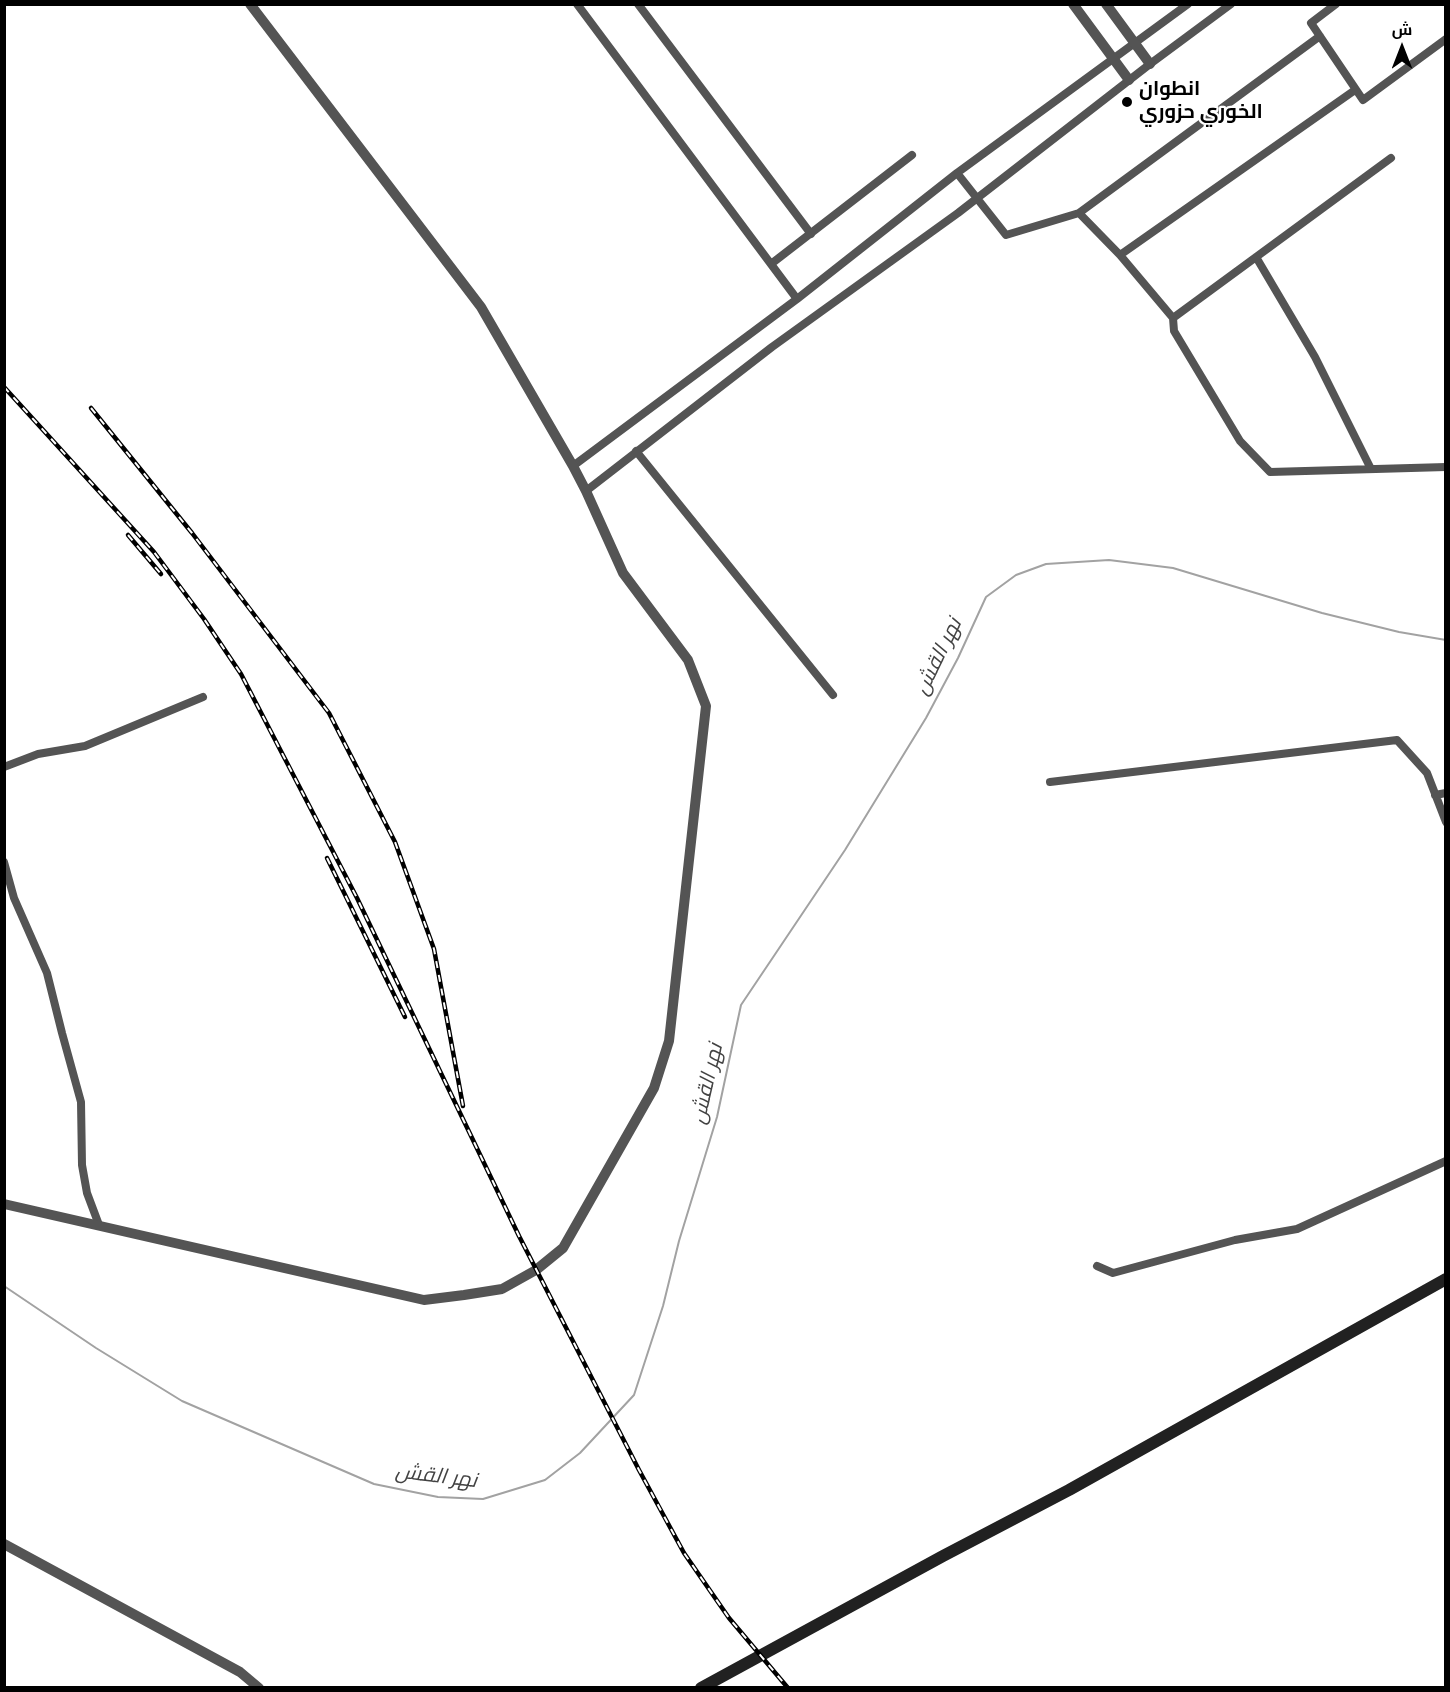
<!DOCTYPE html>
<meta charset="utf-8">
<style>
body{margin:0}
#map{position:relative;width:1450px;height:1692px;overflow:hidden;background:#fff;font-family:Roboto,Cairo,sans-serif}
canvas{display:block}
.frame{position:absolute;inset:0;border:6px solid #000;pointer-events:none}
.north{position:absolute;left:1372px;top:18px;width:60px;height:60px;-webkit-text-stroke:4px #fff;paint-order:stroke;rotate:0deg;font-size:16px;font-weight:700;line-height:24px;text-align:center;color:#000}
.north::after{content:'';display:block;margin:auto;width:21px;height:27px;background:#000;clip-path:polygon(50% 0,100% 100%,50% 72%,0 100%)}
</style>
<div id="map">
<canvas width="1450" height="1692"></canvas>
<div class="frame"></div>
<div class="north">ش</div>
</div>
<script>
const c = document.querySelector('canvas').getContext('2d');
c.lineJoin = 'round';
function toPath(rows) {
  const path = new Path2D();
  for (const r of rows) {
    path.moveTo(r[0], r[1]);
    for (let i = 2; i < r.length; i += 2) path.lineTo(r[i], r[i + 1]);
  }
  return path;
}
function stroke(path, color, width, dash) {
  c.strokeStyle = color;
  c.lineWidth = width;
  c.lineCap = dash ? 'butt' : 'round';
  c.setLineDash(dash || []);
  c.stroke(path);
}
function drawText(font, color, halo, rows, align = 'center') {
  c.font = font + ' Roboto,Cairo,sans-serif';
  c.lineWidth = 4.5;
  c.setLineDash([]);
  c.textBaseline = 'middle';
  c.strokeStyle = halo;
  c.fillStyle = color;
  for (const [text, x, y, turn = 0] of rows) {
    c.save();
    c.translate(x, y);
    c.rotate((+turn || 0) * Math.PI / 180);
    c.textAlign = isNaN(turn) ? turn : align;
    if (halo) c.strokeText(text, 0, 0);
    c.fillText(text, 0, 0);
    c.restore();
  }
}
stroke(toPath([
 [4,1286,96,1348,182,1401,374,1484,438,1497,483,1499,545,1480,580,1453,634,1395,663,1306,679,1241,717,1117,741,1005,845,850,926,718,958,658,986,597,1016,575,1046,564,1109,560,1173,568,1322,613,1399,632,1446,640]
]), '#a2a2a2', 2);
stroke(toPath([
 [577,4,797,299],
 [638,4,811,234],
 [1336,4,1311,23,1363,100,1446,39],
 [957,173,1006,235,1079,213,1120,255,1173,318,1174,331,1240,441,1270,472,1446,467],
 [1079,213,1320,36],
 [1120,255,1355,90],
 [1256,257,1315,357,1371,469],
 [771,264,912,155],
 [1173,318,1391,158],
 [636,451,833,695],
 [573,466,797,299,957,173,1188,4],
 [586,491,772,347,958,213,1150,64,1231,4],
 [4,767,38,754,85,746,203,697],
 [1050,782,1397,740,1427,773,1446,822],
 [1435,795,1446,793],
 [4,862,14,898,47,973,62,1033,81,1102,82,1165,87,1193,99,1225],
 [1097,1266,1113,1273,1235,1240,1297,1229,1446,1161]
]), '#545454', 8);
stroke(toPath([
 [1073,4,1129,80],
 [1106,4,1150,64],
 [4,1204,424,1300,464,1295,502,1289,536,1270,563,1248,654,1088,669,1041,706,706,688,660,623,573,586,491,573,466,481,307,250,4],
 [4,1544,240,1672,259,1688]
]), '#545454', 10);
stroke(toPath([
 [701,1688,943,1556,1069,1490,1446,1279]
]), '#212121', 12);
const rail = toPath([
 [4,387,154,552,204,619,241,674,357,898,519,1236,639,1470,684,1553,729,1618,788,1688],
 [91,408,192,533,329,713,395,842,434,949,463,1106],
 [128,535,161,574],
 [327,858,405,1017]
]);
stroke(rail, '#000', 4.5);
stroke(rail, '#fff', 2, [7]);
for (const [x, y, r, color] of [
 [1127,102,6,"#000"]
]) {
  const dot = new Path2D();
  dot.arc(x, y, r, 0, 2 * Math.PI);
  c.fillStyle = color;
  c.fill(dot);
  stroke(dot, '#fff', 2);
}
drawText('bold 20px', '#000', '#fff', [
 ["انطوان",1139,90],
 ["الخوري حزوري",1139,113]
], 'left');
drawText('italic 21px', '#434343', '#fff', [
 ["نهر القش",939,657,-64],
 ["نهر القش",708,1084,-77],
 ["نهر القش",436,1477,7]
]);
</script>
